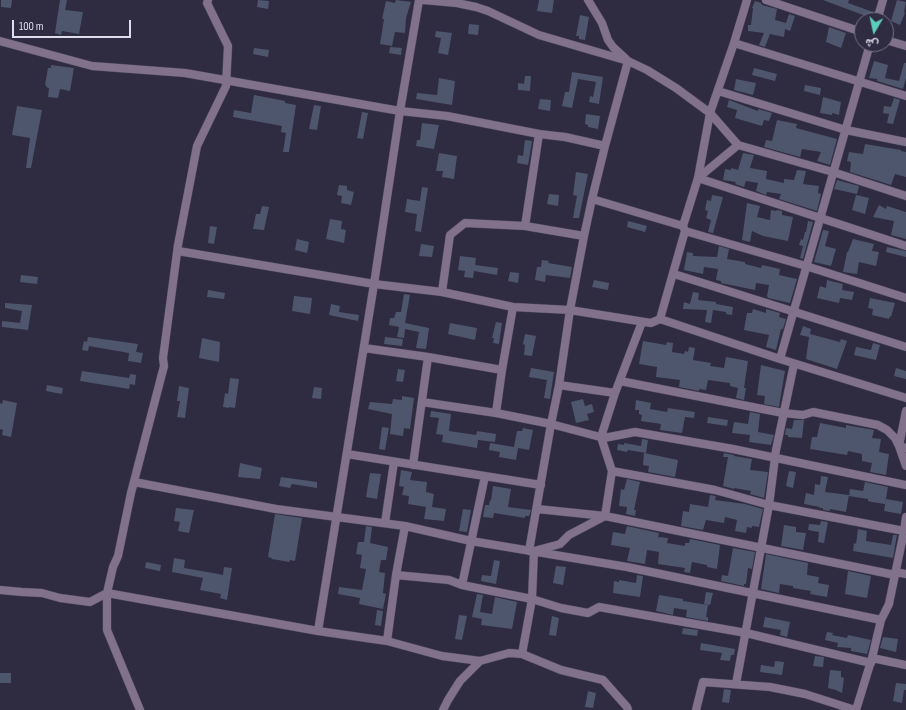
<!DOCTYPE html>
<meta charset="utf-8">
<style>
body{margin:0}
#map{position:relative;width:906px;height:710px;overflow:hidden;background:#2f2b41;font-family:"Sofia Sans Condensed",Vazirmatn,sans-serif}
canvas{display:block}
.north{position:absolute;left:854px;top:12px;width:40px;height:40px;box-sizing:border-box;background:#2f2b41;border:1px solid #757285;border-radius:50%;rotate:189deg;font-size:11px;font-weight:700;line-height:16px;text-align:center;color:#dfddeb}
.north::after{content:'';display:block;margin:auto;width:14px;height:18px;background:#5dceb9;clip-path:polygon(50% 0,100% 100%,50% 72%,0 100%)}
.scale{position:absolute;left:12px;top:20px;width:119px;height:18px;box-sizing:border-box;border:2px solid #dfddeb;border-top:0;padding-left:5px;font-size:12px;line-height:14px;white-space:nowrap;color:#dfddeb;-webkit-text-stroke:3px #2f2b41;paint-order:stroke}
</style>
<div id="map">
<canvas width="906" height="710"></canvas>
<div class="north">ش</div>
<div class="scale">100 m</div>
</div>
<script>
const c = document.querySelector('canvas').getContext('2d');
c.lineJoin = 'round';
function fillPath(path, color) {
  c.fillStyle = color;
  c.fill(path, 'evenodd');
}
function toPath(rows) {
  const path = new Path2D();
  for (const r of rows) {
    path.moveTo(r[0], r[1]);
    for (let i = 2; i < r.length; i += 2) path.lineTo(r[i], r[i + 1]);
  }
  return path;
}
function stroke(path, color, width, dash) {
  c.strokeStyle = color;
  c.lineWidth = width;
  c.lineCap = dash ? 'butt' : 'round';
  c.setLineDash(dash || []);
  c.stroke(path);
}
fillPath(toPath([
 [1,0,12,0,11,8,1,7],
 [60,0,67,0,65,10,83,12,79,34,62,31,61,35,55,33],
 [258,0,269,1,268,9,257,7],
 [396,0,411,2,406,18,405,33,395,32,392,46,380,44,384,19,382,19,386,1,395,3],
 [539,0,554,0,552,13,537,11],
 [823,0,849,0,848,3,873,12,871,18],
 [897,0,906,2,904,12,905,13,900,25,891,21],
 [755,1,761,3,762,5,777,9,775,20,786,23,789,14,795,16,790,31,785,29,784,37,770,34,765,47,759,45,764,33,748,31,748,25,751,25,753,8,752,8],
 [580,15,589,17,585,40,579,39,579,36,576,36],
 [469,24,479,25,478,35,468,34],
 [829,27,846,33,841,48,826,42],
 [436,31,452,33,448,55,438,53,441,38,435,37],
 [390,47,402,48,401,55,389,53],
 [254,48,269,50,268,57,253,54],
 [874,61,888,65,885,78,899,81,904,63,906,63,906,78,903,89,877,81,877,79,869,78],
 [51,65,74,68,70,91,60,89,58,98,48,97,49,88,46,87,46,85,45,85,48,68,51,68],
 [754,68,777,74,775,81,752,75],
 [572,72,603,77,599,104,589,102,590,96,593,97,596,82,578,79,572,108,562,106,565,92,569,92],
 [525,76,531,76,530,91,518,90,518,83,524,84],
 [439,78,455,81,452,105,416,99,417,93,437,95],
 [736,79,756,83,753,95,734,90],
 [805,85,821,88,820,95,804,91],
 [254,95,285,101,285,103,296,105,289,152,283,152,286,133,281,132,282,126,233,117,234,110,251,113],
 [823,97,841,102,839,115,832,113,832,115,820,113],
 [894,98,900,100,893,124,887,123,889,114,883,113,884,106,891,107],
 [540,99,551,100,550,111,538,109],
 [729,100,758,111,758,109,772,113,769,121,764,120,762,126,735,118,737,110,727,107],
 [314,105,321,106,317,130,309,129],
 [17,106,42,110,31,168,26,168,30,138,12,135],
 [362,112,368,113,363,139,357,138],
 [586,114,600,116,598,129,588,127,588,125,585,124],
 [777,120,797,124,796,128,837,139,830,165,817,161,821,152,802,149,800,157,764,147,766,140,772,141],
 [422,123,439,125,434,149,416,146,417,140,420,140],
 [525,140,532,141,528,165,517,163,518,155,523,156],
 [865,144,901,150,901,151,906,152,906,177,895,174,891,185,850,172,851,162,847,161,849,152,863,154],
 [439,153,457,156,454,179,442,177,443,171,436,171],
 [743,153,754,155,750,168,767,171,766,179,784,183,784,179,794,180,797,170,806,171,803,184,819,186,818,193,821,194,817,211,779,199,781,194,767,192,766,195,756,191,758,183,746,181,744,187,735,184,736,182,723,180,725,169,731,170,731,168,738,170],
 [576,172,588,174,579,218,573,218,577,196,573,195],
 [837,180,859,186,857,194,834,189],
 [339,185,347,186,347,190,354,192,351,205,341,203,342,196,337,195],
 [422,187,428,188,421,232,415,231,417,214,405,212,407,199,420,201],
 [549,194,559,195,558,206,547,204],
 [712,195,723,197,713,233,708,232,711,220,706,218,708,211,705,210,707,200,711,201],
 [856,195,869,198,865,214,852,210],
 [747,203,760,206,757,217,770,220,771,210,776,211,777,210,782,211,782,215,793,217,788,241,763,236,752,231,750,242,742,240],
 [879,205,886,209,887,206,906,212,906,239,891,235,894,221,873,217],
 [262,206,269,207,264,230,253,229,256,214,260,214],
 [330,219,342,221,341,229,346,230,344,243,326,239],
 [628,221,647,226,645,232,627,227],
 [808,221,813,222,803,259,800,258,803,246,799,245,801,239,803,240,805,232,806,232],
 [210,226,217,227,214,244,208,243],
 [823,230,829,231,825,246,836,249,831,266,814,262],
 [297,239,309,242,307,253,295,250],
 [853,239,874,244,872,251,879,252,876,266,859,262,857,274,843,272,847,252,848,252],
 [421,244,434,246,432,257,419,256],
 [719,246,729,249,727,259,745,262,745,264,761,268,762,265,780,269,779,275,797,279,790,303,768,298,767,296,769,285,756,283,755,290,721,283,721,281,716,280,718,269,704,267,703,274,684,270,687,252,693,253,693,256,717,257],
 [887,247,906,251,906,257,886,252],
 [460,256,476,258,475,265,498,268,497,275,474,271,473,278,464,277,465,271,458,270],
 [542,260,549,261,548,263,572,267,570,278,546,275,545,282,535,280,537,267,541,267],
 [510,272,519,273,518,283,508,281],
 [21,275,38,277,37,284,20,282],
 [594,280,609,283,608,290,592,287],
 [827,280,843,284,842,290,854,292,852,300,840,298,839,303,817,298,820,286,826,288],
 [208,290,225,293,224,299,207,297],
 [693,292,699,293,698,300,716,302,716,304,733,307,732,315,726,314,726,312,713,310,711,323,705,322,707,310,683,309,684,302,690,304],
 [404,294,410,295,405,323,429,328,426,349,416,348,419,332,405,329,404,338,397,337,399,327,389,325,390,318,394,318,396,312,401,312],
 [294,296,312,298,310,314,292,311],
 [870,298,895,303,891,317,890,316,889,319,872,315,873,309,868,308],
 [5,303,32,305,28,330,2,327,2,321,20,323,22,311,5,308],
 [331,304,340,306,339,312,359,315,358,321,329,315],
 [753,309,766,313,766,309,780,313,779,317,786,319,783,329,781,329,776,350,766,347,769,335,744,330,747,313,752,313],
 [496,322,502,323,499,344,493,343,494,338,492,338],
 [450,323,477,328,475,340,448,334],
 [803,326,811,329,810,334,840,342,841,339,847,341,837,369,806,359,809,337,800,335],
 [525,334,536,336,532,356,524,355,525,345,523,344],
 [88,337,138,344,136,352,143,353,141,363,128,361,129,353,89,346,88,351,82,350,84,341,87,342],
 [385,337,403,339,402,346,384,344],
 [202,338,220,342,219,362,199,358],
 [643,341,666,345,667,342,673,343,672,352,684,354,685,351,688,352,689,347,695,348,693,360,711,363,710,366,724,368,726,357,748,361,744,388,746,388,744,400,736,398,738,388,730,386,730,383,708,380,706,390,699,389,699,391,679,387,680,380,656,377,657,367,639,364],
 [873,343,880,345,876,360,854,355,856,347,871,350],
 [761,365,785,371,779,407,764,404,765,396,757,395],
 [531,368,554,372,550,399,544,398,547,380,529,377],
 [896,368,906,371,906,379,894,376],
 [398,369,405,370,403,382,396,381],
 [82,371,129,378,130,374,136,375,135,385,130,384,129,389,80,381],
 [230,378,239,379,235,408,229,407,229,408,223,407,225,393,228,394],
 [47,385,63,388,62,394,46,391],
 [179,386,189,388,185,418,177,417,180,401,177,401],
 [314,387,322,388,321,399,312,398],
 [402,396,414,398,410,429,404,428,403,436,390,434,392,414,368,409,370,402,392,404,393,399,402,400],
 [583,399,585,406,592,404,594,412,587,414,589,420,576,423,571,402],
 [3,400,17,403,11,437,2,435,3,430,0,429,0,403,2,404],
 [636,400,651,403,650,409,667,412,668,408,695,412,694,418,685,417,682,433,660,430,661,424,641,421,642,415,639,414,639,410,635,410],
 [431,411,451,414,449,431,476,435,477,431,496,434,495,442,478,440,477,448,442,442,443,435,436,434,439,418,430,417],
 [750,412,760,414,758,432,774,435,771,445,749,442,750,435,732,433,734,422,748,424],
 [708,417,728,420,727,426,707,423],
 [794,420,804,420,802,438,788,437,788,435,785,435,786,428,792,429],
 [820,423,846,428,846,425,874,430,872,438,881,439,879,452,889,454,886,475,870,472,872,463,862,461,862,454,848,451,847,455,810,449,812,437,817,437],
 [382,427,389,428,385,450,379,449],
 [523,428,533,430,529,450,518,448,516,460,499,457,500,452,489,450,490,443,514,447,517,431,522,431],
 [642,439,648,440,646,453,628,450,627,452,617,450,618,444,624,445,624,443,641,446],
 [644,453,678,460,675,477,648,472,649,466,643,465],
 [724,453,734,455,734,456,752,459,750,470,768,472,764,498,750,494,751,491,734,488,734,489,723,486,728,457,723,457],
 [240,463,262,468,260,479,238,477],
 [401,470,412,472,410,480,427,482,426,492,434,494,432,507,446,509,444,521,424,519,426,507,408,504,409,496,402,495,404,487,399,486],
 [789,471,796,472,793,488,786,486],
 [370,473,381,474,377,499,366,497],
 [821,476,828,477,825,492,849,495,846,512,830,509,830,511,823,510,823,508,819,508,820,507,804,504,806,493,814,495,815,484,820,485],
 [281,477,317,482,317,488,292,484,290,488,279,486],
 [627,479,640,482,634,510,636,510,635,516,626,514,627,507,619,506,621,489,624,490],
 [865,482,888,487,885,504,872,502,868,501,868,499,849,496,850,489,863,491],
 [493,486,511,489,508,507,531,510,529,516,525,516,525,518,494,513,493,518,483,517,485,505,489,505,490,500,491,501],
 [710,495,716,496,715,500,745,504,763,509,759,527,752,526,752,528,747,527,746,533,735,531,737,520,725,517,724,523,706,520,703,530,681,526,683,511,689,512,690,504,708,507],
 [886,499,903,502,901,514,884,511],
 [176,508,194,510,189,533,178,531,180,522,174,521],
 [463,509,471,510,467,532,459,531],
 [275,514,302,518,295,561,290,560,289,562,278,560,271,559,272,558,268,557],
 [821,521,828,522,824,543,818,542,819,532,808,530,809,524,820,525],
 [784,525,796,527,796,532,806,533,803,550,781,546],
 [366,526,372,527,370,543,388,547,386,560,381,560,379,572,385,573,383,593,386,594,383,609,359,604,360,598,338,594,339,587,362,590,366,569,360,568,362,555,356,554,358,542,364,542],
 [627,526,659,533,658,537,668,538,667,543,685,546,685,543,689,543,690,539,720,545,717,569,707,567,707,565,692,562,690,573,684,572,685,568,658,564,659,552,647,550,645,564,627,561,630,548,611,545,613,532,625,534],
 [858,529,867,531,866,541,891,545,893,535,897,535,893,558,853,551,854,543,856,544],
 [733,548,755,552,752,569,748,568,746,584,744,584,744,586,721,581,722,575,728,576],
 [766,554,808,563,807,575,819,577,818,583,829,585,827,597,810,594,811,591,793,588,793,586,780,584,779,593,761,589],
 [174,558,185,560,184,568,213,573,223,575,224,567,232,568,227,600,220,598,221,594,200,590,203,578,172,572],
 [494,560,500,561,496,584,481,581,482,575,491,576],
 [146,562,161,565,160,571,145,568],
 [556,566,566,567,563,585,553,583],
 [848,571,871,576,867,598,845,594],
 [637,575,643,576,640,597,613,593,614,581,619,582,619,580,636,583],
 [706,592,713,593,710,605,704,604],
 [477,594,483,595,480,612,492,614,495,597,517,602,512,629,481,625,482,619,472,617],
 [659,595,683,599,683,601,708,605,706,617,708,617,708,621,686,617,687,610,674,608,673,615,656,611],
 [377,610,383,611,381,626,375,625],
 [459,615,467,616,462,640,455,639],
 [552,616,559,618,556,636,549,635],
 [765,617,790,622,787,637,780,635,781,630,763,627],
 [683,628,698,630,697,636,682,634],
 [827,632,833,633,832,635,847,638,848,635,871,640,867,654,851,651,851,648,837,647,838,643,825,640],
 [883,637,898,639,896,652,880,648],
 [701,643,735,649,734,655,731,655,730,661,720,660,722,653,700,650],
 [815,656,824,657,823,667,813,666],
 [775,661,784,662,782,675,760,672,761,665,774,667],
 [830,670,841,671,841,677,844,678,842,693,836,690,828,688],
 [0,673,11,673,11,683,0,683],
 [896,683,906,684,906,690,904,690,902,703,893,701],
 [724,689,731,690,729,703,722,702],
 [588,691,596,693,593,708,585,707]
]), '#4e566d');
const minor = toPath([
 [423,0,457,3,476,7,488,11,539,35,628,61,647,70,676,88,710,113,738,145],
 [588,0,602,23,608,40,613,47,628,61,605,146],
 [766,0,862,32],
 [877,20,883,0],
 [886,40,906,46],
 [0,41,92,66,185,73,400,111,447,116,539,134,565,137,605,146,592,199,683,226],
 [734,43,906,96],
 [718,91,846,130,906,142],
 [698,178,738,145,833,172,906,196],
 [698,178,906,246],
 [685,231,806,266,906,298],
 [584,236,592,199],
 [178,251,374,284,442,292,513,307,570,310,651,323,660,319,780,359,906,398],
 [674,274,906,347],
 [442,292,450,235,465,223,525,226],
 [660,319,685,231,683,226,698,178,710,113,734,43,747,0],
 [364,348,428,357,502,370],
 [780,359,870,44],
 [620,381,783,413,803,415,813,412,878,425,887,430,895,438,899,446,906,448],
 [559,385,615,393],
 [422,402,496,413,551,424,604,438,635,432,733,449,906,485],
 [906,411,899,446,906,466],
 [496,413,502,370,513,307],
 [347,454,541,485],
 [413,465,428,357],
 [612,471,715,490,769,505,904,531],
 [134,482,276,509,405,526,471,541,627,567,881,620],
 [537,509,605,516,895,575],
 [385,523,394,462],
 [405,526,396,575,387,641,442,656,480,661,509,653,522,654,561,670,603,680,627,707,628,710],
 [529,551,551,424,559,385,570,310,584,236,525,226,539,134],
 [895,572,906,574],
 [396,575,449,580,462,585,532,599,561,608,588,613,599,607,746,633,871,663],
 [462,585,485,476],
 [0,590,22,592,42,593,60,598,90,602,107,593,318,631,387,641],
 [318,631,374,284,400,111,419,0],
 [522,654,532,599,534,551,560,544,569,535,605,516,612,471,601,437,615,393,642,322],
 [872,658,906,665],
 [736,684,769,505,776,450,794,364],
 [140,710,107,630,107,593,113,567,118,556,131,493,164,366,163,358,178,245,197,146,226,86,228,46,207,3,208,0],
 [443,710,448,700,460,681,480,661],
 [696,710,703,682,770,687,805,694,855,710],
 [856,710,872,658,881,620,889,604,904,531,906,517]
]);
stroke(minor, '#4b475c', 9);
stroke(minor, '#82718b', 8);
</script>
